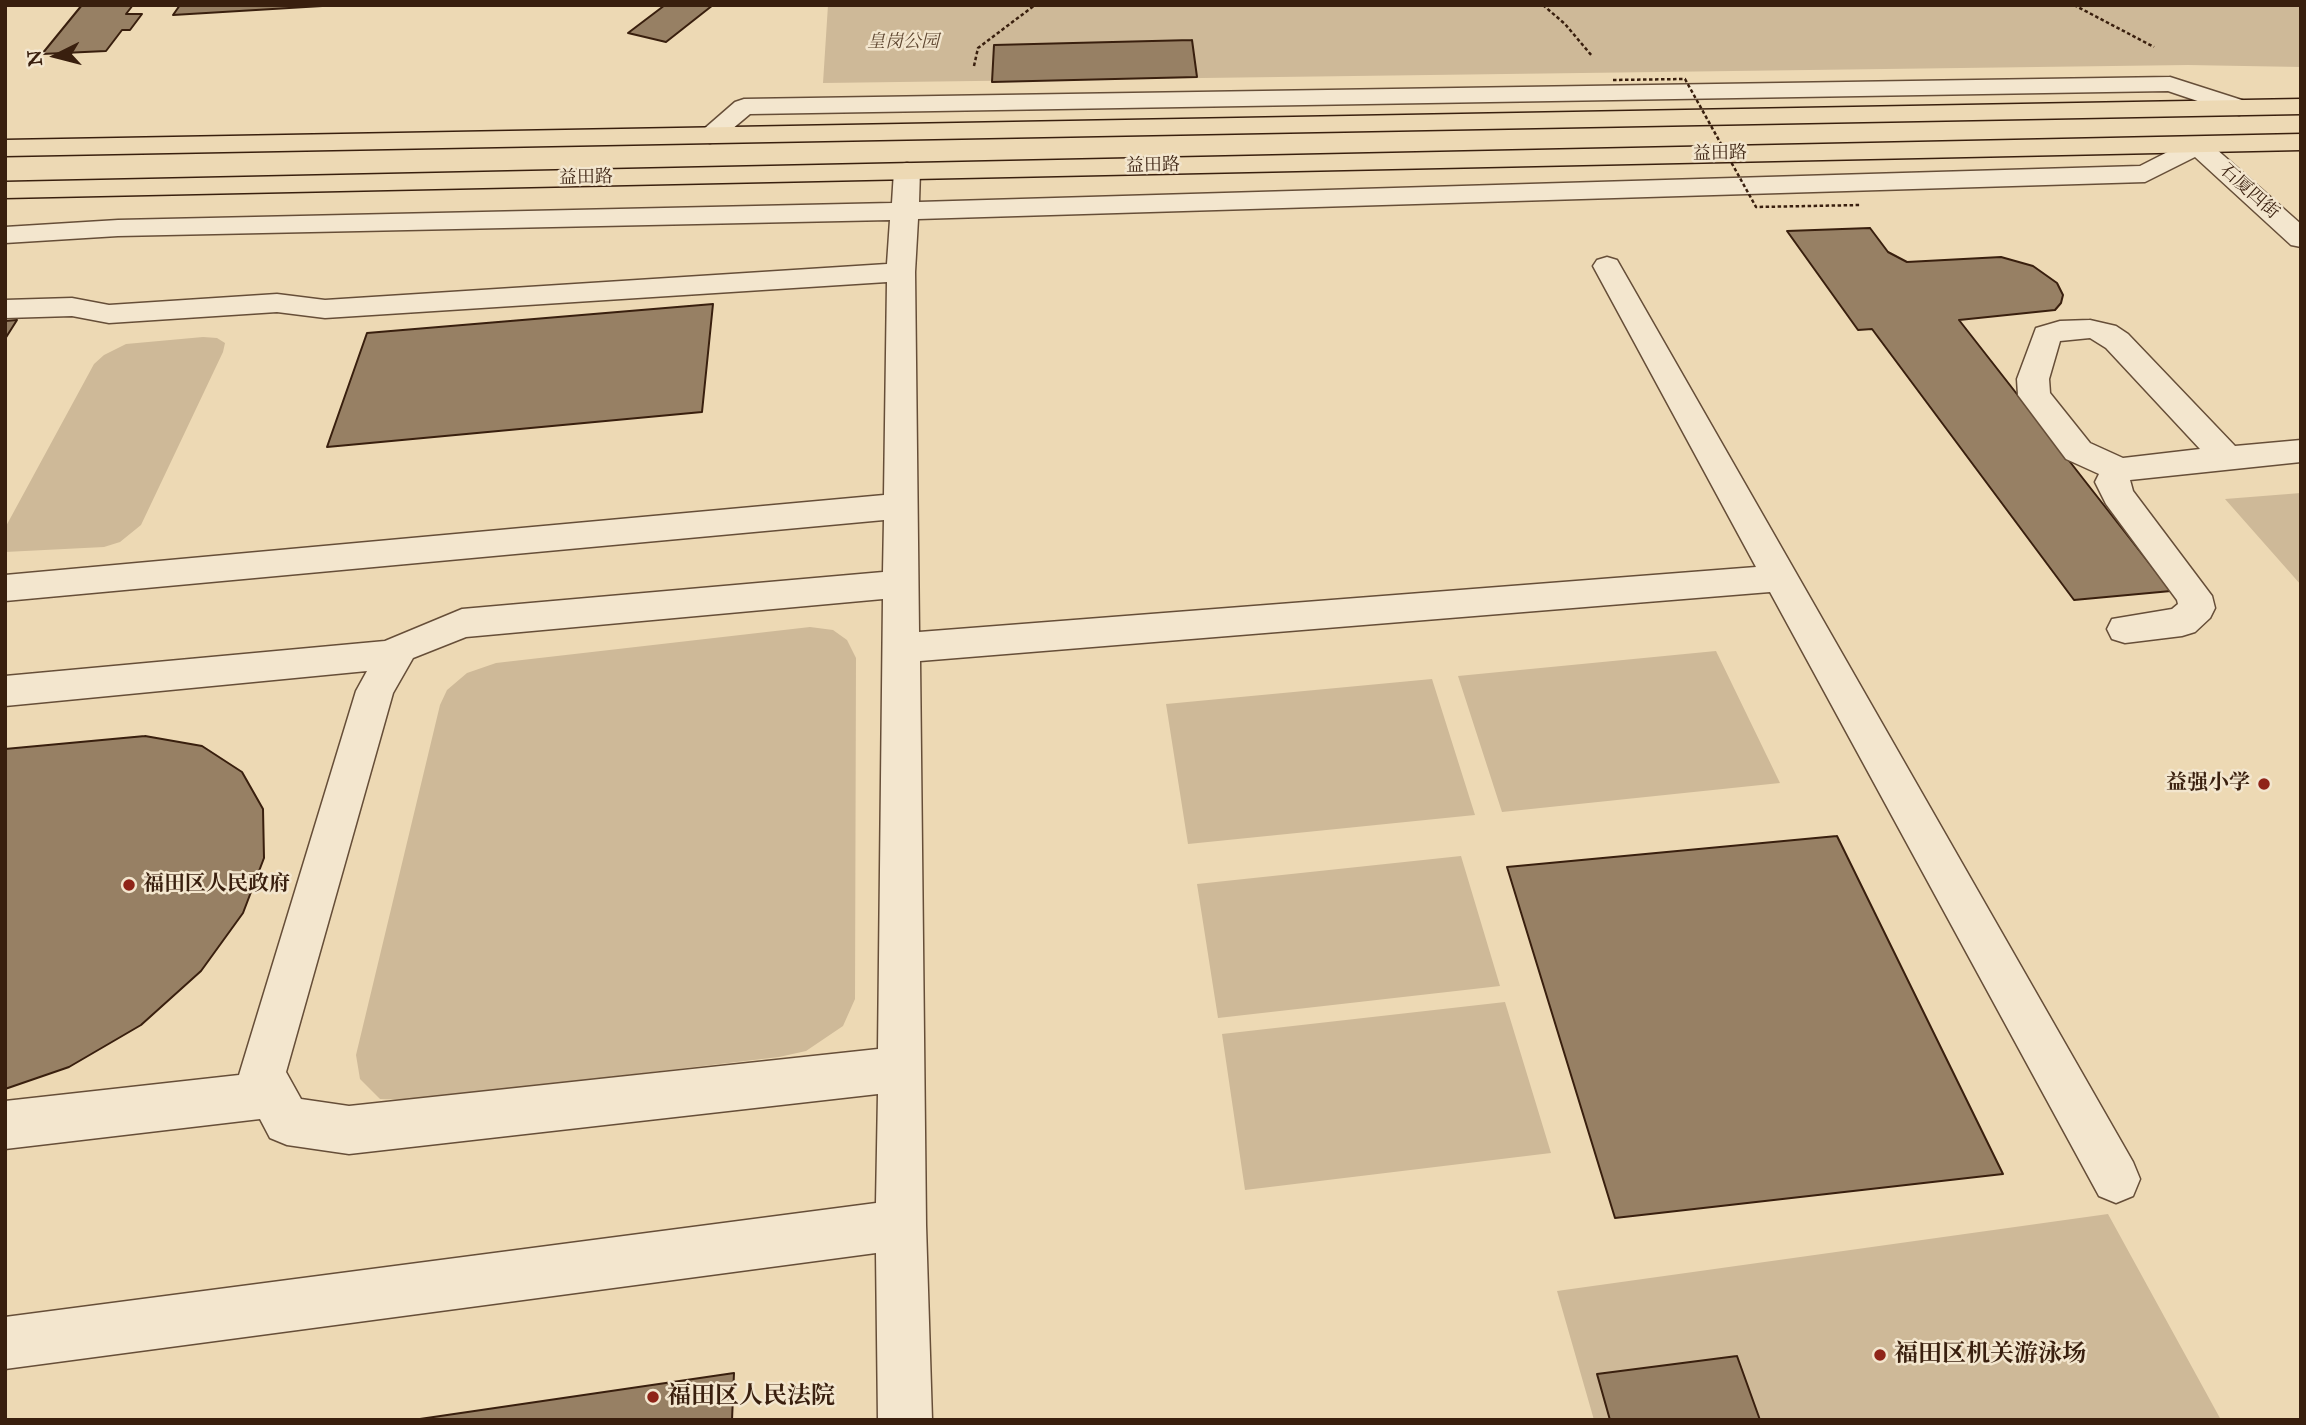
<!DOCTYPE html>
<meta charset="utf-8">
<style>
body{margin:0}
#map{position:relative;width:2306px;height:1425px;overflow:hidden;background:#edd9b4;font-family:"IM FELL Great Primer",serif}
canvas{display:block}
.frame{position:absolute;inset:0;border:7px solid #391f0e;pointer-events:none}
.north{position:absolute;left:21px;top:21px;width:70px;height:70px;-webkit-text-stroke:5px #f3e6ce;paint-order:stroke;rotate:264deg;font-size:19px;font-weight:700;line-height:28px;text-align:center;color:#391f0e}
.north::after{content:'';display:block;margin:auto;width:24px;height:32px;background:#391f0e;clip-path:polygon(50% 0,100% 100%,50% 72%,0 100%)}
</style>
<div id="map">
<canvas width="2306" height="1425"></canvas>
<div class="frame"></div>
<div class="north">N</div>
</div>
<script>
const c = document.querySelector('canvas').getContext('2d');
c.lineJoin = 'round';
function fillPath(path, color) {
  c.fillStyle = color;
  c.fill(path, 'evenodd');
}
function toPath(rows) {
  const path = new Path2D();
  for (const r of rows) {
    path.moveTo(r[0], r[1]);
    for (let i = 2; i < r.length; i += 2) path.lineTo(r[i], r[i + 1]);
  }
  return path;
}
function stroke(path, color, width, dash) {
  c.strokeStyle = color;
  c.lineWidth = width;
  c.lineCap = dash ? 'butt' : 'round';
  c.setLineDash(dash || []);
  c.stroke(path);
}
function drawText(font, color, halo, rows, align = 'center') {
  c.font = font + ' "IM FELL Great Primer","Noto Serif SC",serif';
  c.lineWidth = 5;
  c.setLineDash([]);
  c.textBaseline = 'middle';
  c.strokeStyle = halo;
  c.fillStyle = color;
  for (const [text, x, y, turn = 0] of rows) {
    c.save();
    c.translate(x, y);
    c.rotate((+turn || 0) * Math.PI / 180);
    c.textAlign = isNaN(turn) ? turn : align;
    if (halo) c.strokeText(text, 0, 0);
    c.fillText(text, 0, 0);
    c.restore();
  }
}
fillPath(toPath([
 [828,5,2301,5,2301,67,2188,65,823,83],
 [203,337,217,338,225,343,223,352,141,525,120,542,104,547,5,552,5,528,94,364,104,355,126,344],
 [2301,493,2301,585,2225,499],
 [810,627,833,630,847,640,856,658,855,999,843,1026,806,1051,779,1057,415,1100,380,1099,360,1079,356,1055,440,705,447,690,467,673,496,663],
 [1716,651,1780,783,1502,812,1458,676],
 [1432,679,1475,815,1188,844,1166,704],
 [1461,856,1500,986,1218,1018,1197,884],
 [1505,1002,1551,1153,1245,1190,1222,1034],
 [2108,1214,2221,1420,1594,1420,1557,1291]
]), '#ceb998');
const building = toPath([
 [82,5,133,5,126,14,142,14,130,30,122,30,106,51,42,54,82,5],
 [180,5,339,5,173,15,180,5],
 [665,5,713,5,666,42,628,33,665,5],
 [1192,40,1197,77,992,82,994,45,1192,40],
 [1870,228,1888,252,1907,262,2001,257,2033,266,2057,283,2063,295,2061,303,2055,310,1959,320,2171,591,2074,600,1872,329,1858,330,1787,231,1870,228],
 [713,304,702,412,327,447,367,333,713,304],
 [17,320,5,339,5,321,17,320],
 [145,736,202,746,242,772,263,809,264,858,243,913,201,971,141,1025,69,1067,5,1089,5,749,145,736],
 [1837,836,2003,1174,1615,1218,1507,867,1837,836],
 [1737,1356,1760,1420,1610,1420,1597,1374,1737,1356],
 [734,1373,732,1420,413,1420,734,1373]
]);
fillPath(building, '#978064');
stroke(building, '#391f0e', 2);
const minor = toPath([
 [2170,77,2248,102,2252,107,2248,112,2239,115,2168,91,750,114,719,140,710,143,701,140,697,135,735,102,744,99,2170,77],
 [2197,137,2206,140,2301,224,2301,247,2291,245,2195,157,2145,182,918,219,915,272,919,632,1756,567,1593,266,1597,260,1607,257,1617,260,2133,1162,2140,1179,2133,1196,2116,1203,2099,1196,1770,592,920,661,926,1225,932,1420,878,1420,876,1253,5,1369,5,1317,876,1203,878,1094,349,1154,287,1145,270,1138,260,1119,5,1149,5,1101,239,1075,356,691,367,671,5,706,5,676,385,641,462,609,883,572,884,520,5,601,5,575,884,495,887,282,325,318,277,312,109,323,72,316,5,318,5,300,72,298,109,305,277,294,325,300,887,264,890,220,118,236,5,243,5,227,118,220,892,203,894,171,898,165,907,163,916,165,920,171,919,202,2140,166,2197,137],
 [883,599,878,1049,349,1106,301,1099,286,1072,393,693,413,658,466,637,883,599],
 [2090,320,2116,326,2128,334,2235,446,2301,440,2301,462,2130,480,2133,491,2212,596,2215,608,2210,618,2195,632,2182,636,2125,643,2112,639,2107,629,2112,619,2172,609,2178,604,2177,600,2106,504,2095,482,2099,474,2066,459,2018,395,2017,379,2036,328,2060,321,2090,320],
 [2090,338,2106,348,2200,449,2123,458,2090,443,2050,393,2049,379,2060,341,2090,338]
]);
const major = toPath([
 [2301,99,2301,114,5,156,5,140,2301,99],
 [2301,134,2301,150,5,198,5,182,2301,134]
]);
stroke(minor, '#664e38', 3);
stroke(major, '#391f0e', 3);
stroke(toPath([
 [1543,5,1565,24,1592,56],
 [2074,5,2154,47],
 [974,66,978,48,1035,5]
]), '#391f0e', 2.5, [3.5, 2.5]);
fillPath(minor, '#f3e6ce');
fillPath(major, '#edd9b4');
stroke(toPath([
 [1613,80,1685,79,1756,207,1861,205]
]), '#391f0e', 2.5, [3.5, 2.5]);
for (const [x, y, r, color] of [
 [2264,784,7,"#8f2418"],
 [129,885,7,"#8f2418"],
 [1880,1355,7,"#8f2418"],
 [653,1397,7,"#8f2418"]
]) {
  const dot = new Path2D();
  dot.arc(x, y, r, 0, 2 * Math.PI);
  c.fillStyle = color;
  c.fill(dot);
  stroke(dot, '#f3e6ce', 2.5);
}
drawText('italic 18px', '#5e4630', '#f3e6ce', [
 ["皇岗公园",903,43]
]);
drawText('18px', '#391f0e', '#f3e6ce', [
 ["益田路",1720,154,-1],
 ["益田路",1153,166,-1],
 ["益田路",586,178,-1],
 ["石厦四街",2249,192,42]
]);
drawText('bold 21px', '#391f0e', '#f3e6ce', [
 ["益强小学",2250,784],
 ["福田区人民政府",143,885,"left"]
], 'right');
drawText('bold 24px', '#391f0e', '#f3e6ce', [
 ["福田区机关游泳场",1894,1355],
 ["福田区人民法院",667,1397]
], 'left');
</script>
